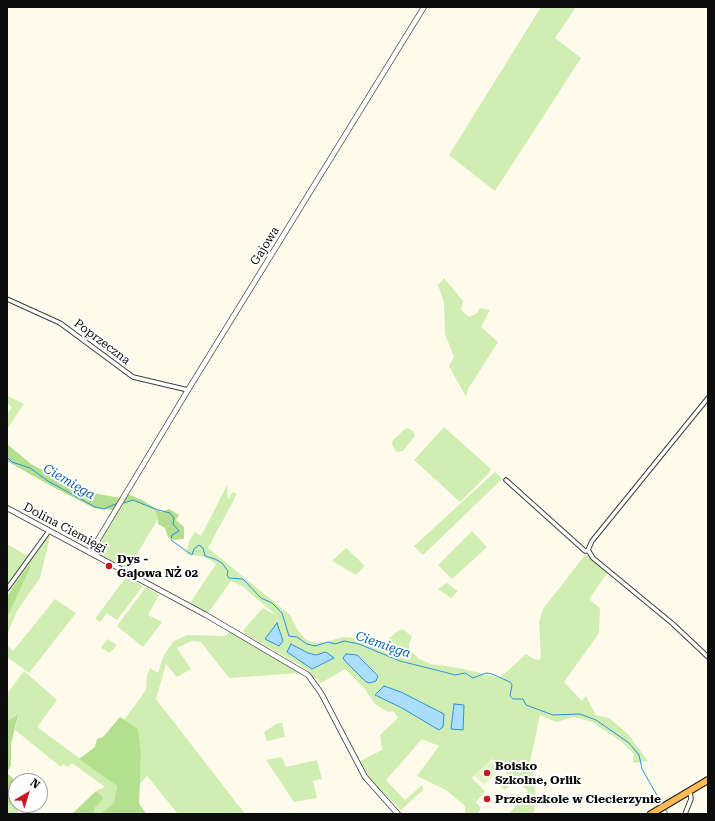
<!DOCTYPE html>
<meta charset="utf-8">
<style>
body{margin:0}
#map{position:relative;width:715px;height:821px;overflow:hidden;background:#fffbec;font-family:"Roboto Serif",serif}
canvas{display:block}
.frame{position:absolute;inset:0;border:8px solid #0c0c0c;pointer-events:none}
.north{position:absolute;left:8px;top:773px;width:40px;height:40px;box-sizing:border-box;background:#fff;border:1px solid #9e9e9e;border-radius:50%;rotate:38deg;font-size:11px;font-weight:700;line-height:16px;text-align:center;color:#0c0c0c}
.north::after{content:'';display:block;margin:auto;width:14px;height:18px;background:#c9171f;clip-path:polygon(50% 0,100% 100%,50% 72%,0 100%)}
</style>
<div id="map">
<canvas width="715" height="821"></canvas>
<div class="frame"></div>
<div class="north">N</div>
</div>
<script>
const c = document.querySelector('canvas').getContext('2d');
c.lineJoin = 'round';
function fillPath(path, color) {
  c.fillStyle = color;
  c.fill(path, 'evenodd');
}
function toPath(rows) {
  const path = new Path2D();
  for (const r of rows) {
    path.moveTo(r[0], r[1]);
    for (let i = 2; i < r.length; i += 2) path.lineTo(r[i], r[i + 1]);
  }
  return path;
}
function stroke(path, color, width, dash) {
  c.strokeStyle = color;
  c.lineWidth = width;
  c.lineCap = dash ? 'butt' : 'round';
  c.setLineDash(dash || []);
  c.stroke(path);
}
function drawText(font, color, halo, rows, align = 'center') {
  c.font = font + ' "Roboto Serif",serif';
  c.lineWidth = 4;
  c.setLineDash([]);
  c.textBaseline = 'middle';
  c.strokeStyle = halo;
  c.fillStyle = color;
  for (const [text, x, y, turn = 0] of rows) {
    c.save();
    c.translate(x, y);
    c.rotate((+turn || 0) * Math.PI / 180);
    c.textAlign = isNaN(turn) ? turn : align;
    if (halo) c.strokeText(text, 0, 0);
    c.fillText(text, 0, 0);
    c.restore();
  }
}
fillPath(toPath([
 [541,7,576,7,555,38,581,58,495,191,449,155],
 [444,278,463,301,461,310,469,317,476,314,480,308,490,310,481,327,498,342,468,389,466,397,449,366,454,357,445,334,444,303,438,285],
 [8,396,24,404,7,429,7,415,12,407,7,403],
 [444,427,491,469,490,472,460,502,414,460],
 [406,428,412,430,415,436,403,451,396,452,392,444,393,440],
 [495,472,504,480,501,480,423,555,414,546],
 [227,485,228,499,233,492,237,494,208,548,290,615,297,629,305,639,315,643,326,642,343,637,356,638,359,635,383,645,395,633,402,629,412,636,409,644,409,648,419,659,431,664,459,668,500,678,526,654,534,659,539,660,541,658,539,622,543,609,585,555,587,555,608,572,589,599,600,608,599,633,564,682,582,701,586,696,596,715,609,718,628,734,648,761,633,763,634,754,621,741,592,722,574,717,556,722,540,715,530,762,535,783,535,809,532,814,509,814,528,791,516,780,505,790,499,785,508,777,506,773,492,759,472,778,485,791,476,802,481,808,477,814,465,814,465,806,446,790,417,776,439,746,422,739,386,780,405,800,422,785,423,790,401,810,372,782,360,761,382,750,380,735,398,718,393,711,388,712,375,704,365,689,345,669,321,683,303,667,245,634,243,631,245,628,263,608,277,616,242,586,231,581,208,613,190,603,216,564,206,557,186,554,189,541,195,532,201,536],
 [291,644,308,653,334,658,312,669,303,662],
 [133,500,155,509,158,519,128,569,98,553,95,548,120,508,123,503],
 [472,531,487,547,452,579,438,565],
 [45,533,50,537,40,578,17,611,7,635,8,616,31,566,27,567,11,590,7,588,7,544,31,558],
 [346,548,365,566,356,575,332,561],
 [126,577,143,586,117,620,107,613,100,622,95,619],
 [447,583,458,591,451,598,438,589],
 [146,587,159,595,148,615,162,622,143,647,117,626],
 [55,599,76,613,29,673,7,657,7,645,13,651],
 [230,632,301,673,229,678,201,642,192,641,177,648,191,669,177,677,166,664,156,699,245,814,178,814,147,776,139,785,141,753,124,720,146,690,147,675,150,668,158,673,164,655,174,641,187,635,225,636],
 [107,639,117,645,110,653,101,648],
 [24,671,57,700,37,727,117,786,114,803,100,814,93,814,94,807,104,798,96,791,105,787,72,763,68,767,63,764,61,767,15,730,18,716,7,721,7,694],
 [278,723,282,723,285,737,267,741,264,732],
 [282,757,286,767,317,760,322,779,313,781,317,798,294,802,266,760],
 [16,800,16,805,24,805,16,814,7,814,7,805]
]), '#d0edb2');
fillPath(toPath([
 [7,444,31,464,70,485,83,491,120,498,116,505,113,510,94,508,51,486,7,461],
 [128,494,144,501,161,512,169,509,179,515,176,520,184,527,184,539,174,540,168,537,165,528,158,524,158,519,155,509,133,500,123,503],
 [31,566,8,616,7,619,7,596,27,567],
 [18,715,11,744,11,765,7,773,16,781,16,800,7,805,7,721],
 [120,717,138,729,141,753,139,803,146,814,100,814,114,803,117,786,79,759,95,747,97,739,103,737],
 [96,791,104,798,95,807,93,814,72,814]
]), '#b3df8f');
fillPath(toPath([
 [490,761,499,770,484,785,475,776]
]), '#e3f4c4');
const water = toPath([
 [277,623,283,641,279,646,265,639,277,623],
 [291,644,308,653,316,655,326,652,334,658,312,669,287,652,291,644],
 [346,654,357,655,378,676,376,681,370,683,366,682,345,661,343,658,346,654],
 [384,686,401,692,444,714,443,727,439,730,402,708,375,695,384,686],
 [454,704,464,705,463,730,451,729,454,704]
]);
fillPath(water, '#abddfc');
stroke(water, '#2b93da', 1);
stroke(toPath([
 [7,457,12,462,30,468,48,481,95,507,104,509,118,503],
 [124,503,133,500,155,509,170,513,174,518,173,524,179,531,172,535,171,540,192,555,194,549,199,545,203,548,205,556,215,559,222,563,228,571,227,575,229,578,243,579,261,598,272,603,282,613,289,636,297,637,307,644,315,646,328,642,335,644,344,641,359,644,400,661,448,673,455,675,465,673,473,678,486,673,492,674,510,682,512,685,510,696,513,699,523,699,526,705,553,715,580,714,596,720,629,743,639,755,642,769,662,804],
 [665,808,668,814]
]), '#2b93da', 1);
const minor = toPath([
 [7,299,60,323,133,377,188,390],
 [708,398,592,541,588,550,593,558,673,624,708,657],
 [506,480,585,551,588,551],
 [7,589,49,531],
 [685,814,691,799,690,791]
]);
const tertiary = toPath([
 [7,508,206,615,308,675,321,693,365,777,398,814],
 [90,553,188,390,424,7]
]);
const trunk = toPath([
 [651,814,708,780]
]);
stroke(minor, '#3f3f3f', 5.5);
stroke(tertiary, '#3f3f3f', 6);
stroke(trunk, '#1d1d1d', 8);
stroke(minor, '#fff', 3.5);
stroke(tertiary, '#fff', 4.5);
stroke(trunk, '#ffbb53', 6);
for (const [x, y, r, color] of [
 [109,566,4,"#c9171f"],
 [487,773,4,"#c9171f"],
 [487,799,4,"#c9171f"]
]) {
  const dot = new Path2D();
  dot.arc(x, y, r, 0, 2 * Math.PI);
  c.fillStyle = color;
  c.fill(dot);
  stroke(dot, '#fff', 1.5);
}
drawText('12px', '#0c0c0c', '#fff', [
 ["Gajowa",265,246,-58],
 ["Poprzeczna",102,342,37],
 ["Dolina Ciemięgi",65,528,28]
]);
drawText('bold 12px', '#0c0c0c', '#fff', [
 ["Dys -",117,559],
 ["Gajowa NŻ 02",117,573],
 ["Boisko",495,766],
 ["Szkolne, Orlik",495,780],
 ["Przedszkole w Ciecierzynie",495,799]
], 'left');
drawText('italic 13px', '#0a63aa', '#fff', [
 ["Ciemięga",69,482,30],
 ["Ciemięga",383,645,19]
]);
</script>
